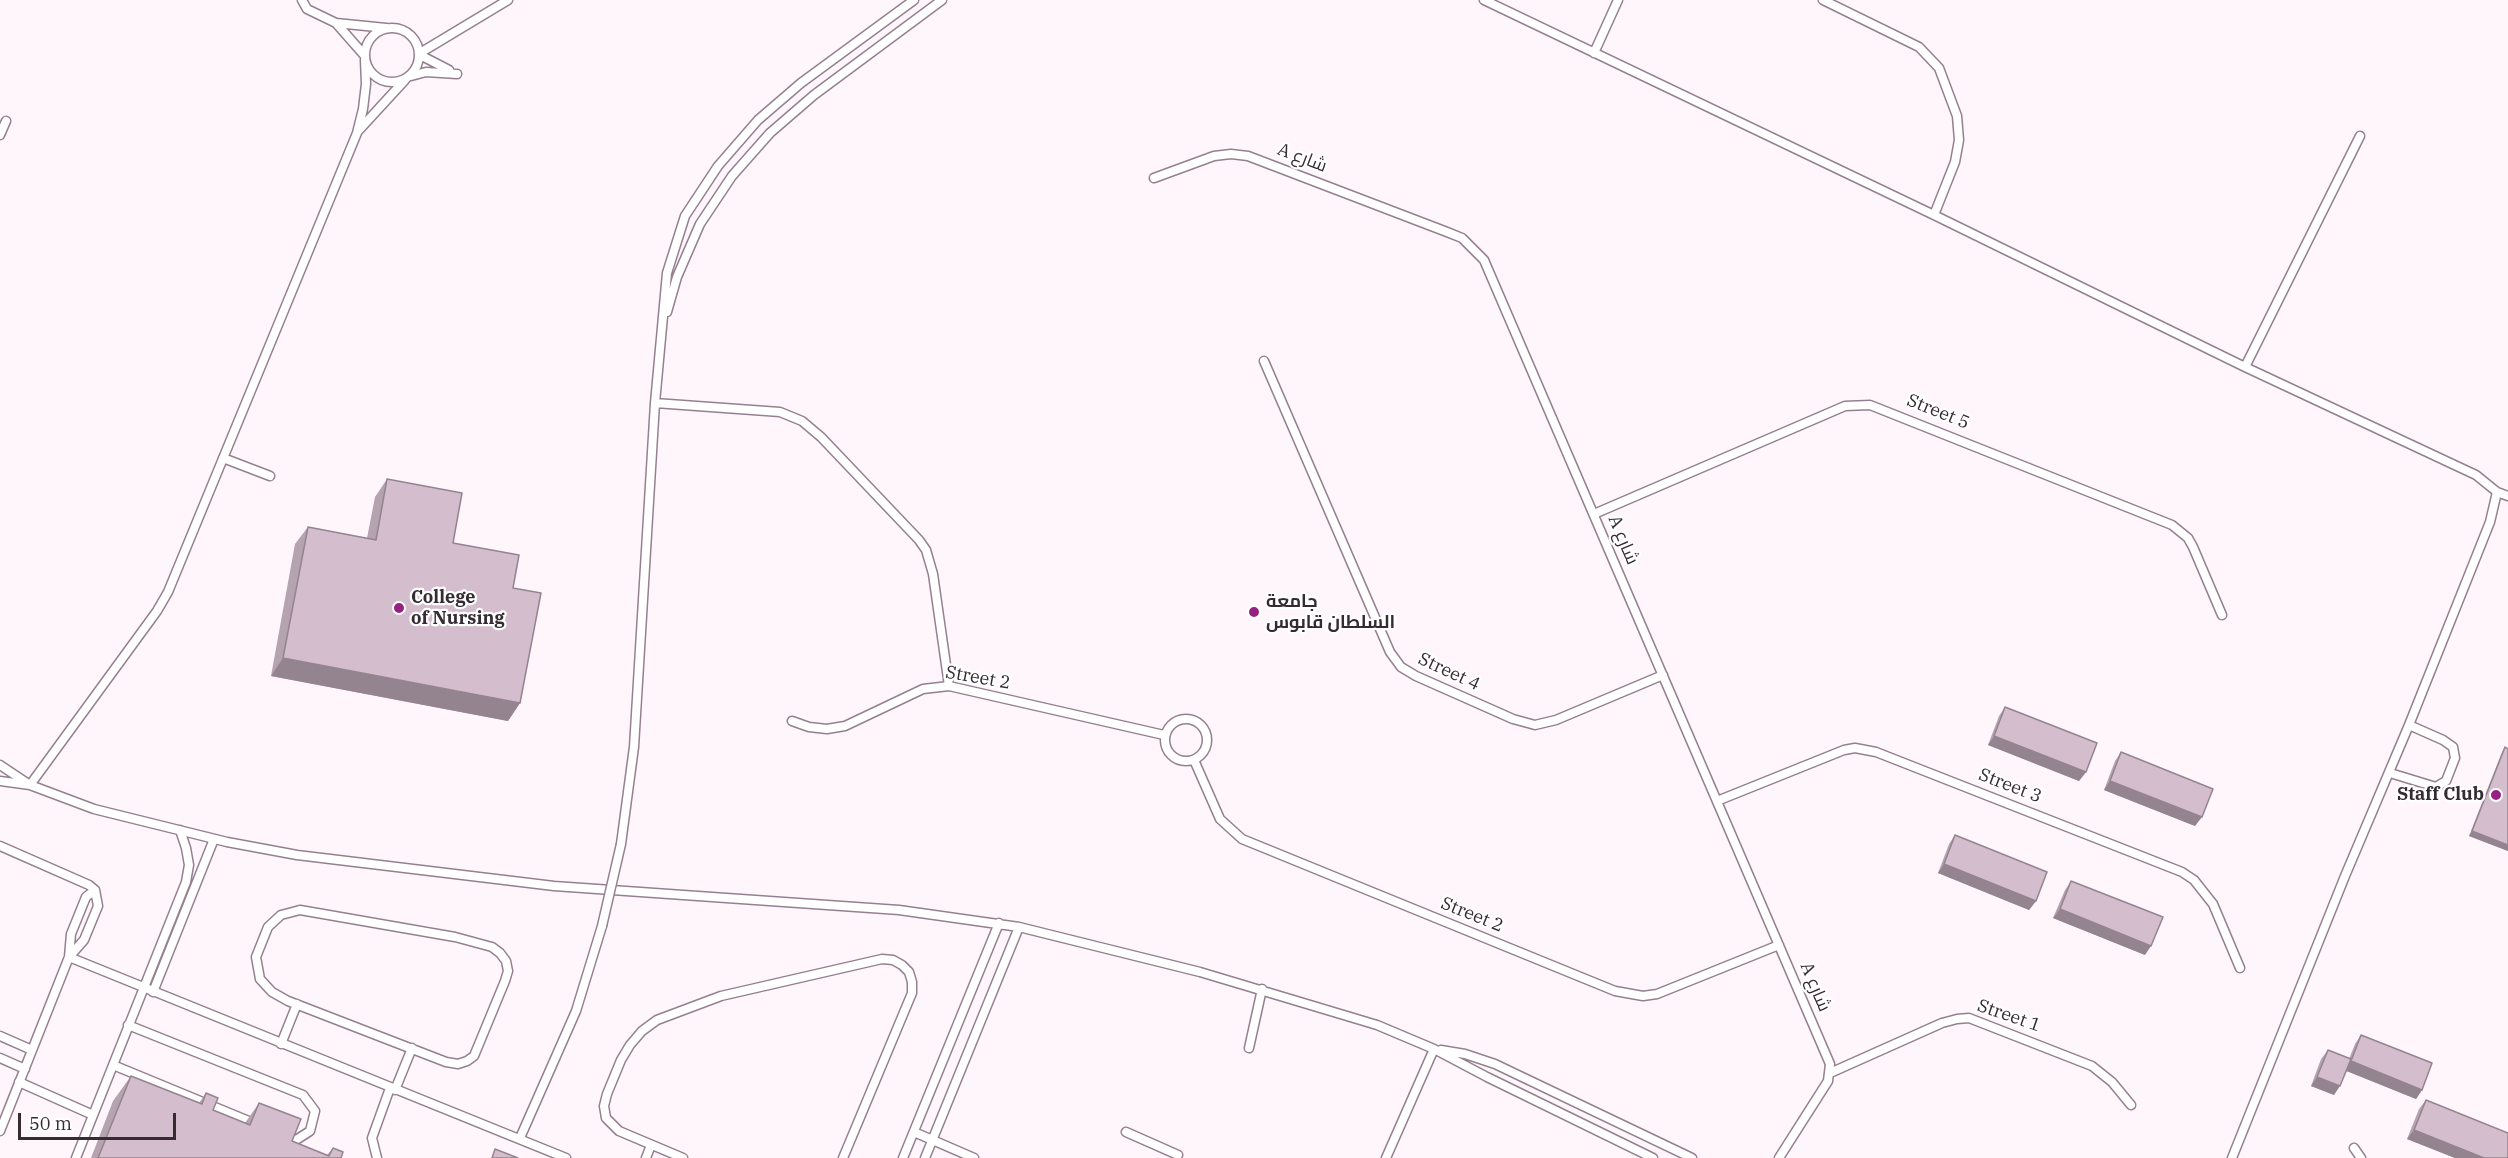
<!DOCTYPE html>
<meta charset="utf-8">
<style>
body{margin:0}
#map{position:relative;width:2508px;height:1158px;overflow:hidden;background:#fff6fc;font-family:"IBM Plex Serif",serif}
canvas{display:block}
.scale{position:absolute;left:18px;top:1113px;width:158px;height:27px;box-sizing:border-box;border:3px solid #352c32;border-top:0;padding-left:8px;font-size:18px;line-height:21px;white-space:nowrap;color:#352c32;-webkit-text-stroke:4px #fff;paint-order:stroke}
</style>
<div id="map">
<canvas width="2508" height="1158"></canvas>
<div class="scale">50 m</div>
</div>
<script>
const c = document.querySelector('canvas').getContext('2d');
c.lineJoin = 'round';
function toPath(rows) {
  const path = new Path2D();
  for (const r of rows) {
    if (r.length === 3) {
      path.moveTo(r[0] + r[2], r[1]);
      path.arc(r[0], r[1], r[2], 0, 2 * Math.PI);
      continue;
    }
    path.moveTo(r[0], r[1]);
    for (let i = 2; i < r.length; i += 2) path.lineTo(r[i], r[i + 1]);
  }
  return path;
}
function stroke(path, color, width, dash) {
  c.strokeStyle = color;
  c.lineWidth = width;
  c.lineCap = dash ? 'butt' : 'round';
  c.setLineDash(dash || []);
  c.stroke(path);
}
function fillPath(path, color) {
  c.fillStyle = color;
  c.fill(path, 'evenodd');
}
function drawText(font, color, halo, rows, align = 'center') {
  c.font = font + ' "IBM Plex Serif",Cairo,serif';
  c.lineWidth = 4.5;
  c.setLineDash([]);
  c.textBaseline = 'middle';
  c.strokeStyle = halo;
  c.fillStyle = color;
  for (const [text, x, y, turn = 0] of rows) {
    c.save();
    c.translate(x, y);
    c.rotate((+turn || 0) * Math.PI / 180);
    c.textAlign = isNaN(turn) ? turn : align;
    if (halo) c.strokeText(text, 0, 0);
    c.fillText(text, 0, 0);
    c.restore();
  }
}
const lane = toPath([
 [302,0,307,9,336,23,386,28],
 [1484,0,1934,215,2245,367,2476,475,2497,492,2508,496],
 [1823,0,1919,47,1939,68,1957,116,1959,140,1955,162,1934,215],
 [336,23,365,56],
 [392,55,27],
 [420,53,508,0],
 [1594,53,1618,0],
 [420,55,449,70],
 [411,76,426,72,457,74],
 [359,130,405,80],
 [0,135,6,121],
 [1154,178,1214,156,1231,154,1248,156,1447,232,1462,238,1484,260,1830,1064,1828,1081,1779,1158],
 [667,312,677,277,700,224,732,176,770,133,814,95,942,0],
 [1264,361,1390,652,1401,667,1416,676,1513,719,1535,725,1556,720,1663,675],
 [2245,367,2360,136],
 [655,403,780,412,802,421,821,437,919,540,926,550,933,574,949,686],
 [223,458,270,476],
 [1594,514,1845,406,1870,405,2172,525,2188,538,2193,547,2222,615],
 [1186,740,21],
 [792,721,809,727,827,729,845,726,923,689,949,686,1164,735],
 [1194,760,1220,819,1242,839,1615,991,1643,996,1657,994,1779,945],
 [0,765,30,785,94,809,227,842,297,855,554,886,899,910,1019,927,1200,972,1377,1025,1434,1049,1487,1077,1653,1158],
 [2390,773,2436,787,2446,781,2448,776,2455,758,2453,747,2443,740,2409,725],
 [0,781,30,785],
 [30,785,157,611,168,592,357,133,363,109,366,84,365,60],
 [1717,801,1844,750,1855,748,1876,752,2182,872,2194,880,2213,904,2240,968],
 [621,844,634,747,655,403,667,273,685,216,718,166,758,120,801,83,914,0],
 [0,846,89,885,95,890,98,906,84,940,69,957],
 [300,910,455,937,492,947,500,953,506,961,508,971,505,981,474,1056,467,1061,458,1064,446,1062,288,1001,272,992,260,979,256,957,268,927,281,915,300,910],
 [69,957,566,1158],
 [153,992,214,839],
 [128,1025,303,1095,315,1111,310,1131,296,1140,284,1136],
 [0,1036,32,1050],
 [281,1044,297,1004],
 [1249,1048,1262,989],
 [1441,1050,1465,1054,1495,1064,1692,1158],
 [0,1058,25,1069],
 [113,1065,256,1124],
 [1830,1073,1942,1023,1957,1019,1969,1018,2092,1066,2112,1082,2131,1105],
 [19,1082,93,1115],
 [395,1090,412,1048],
 [0,1131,69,957,71,934,86,897,95,890],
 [914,1132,974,1158],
 [1126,1132,1178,1155],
 [520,1138,576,1011,602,926],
 [2354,1148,2361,1158],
 [76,1158,186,882,189,865,186,848,180,830],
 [377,1158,372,1138,390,1088],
 [646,1158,651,1145],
 [683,1158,619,1131,606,1118,604,1106,607,1094,621,1060,630,1045,642,1031,657,1020,721,996,882,959,893,960,902,965,909,972,912,982,912,993,843,1158],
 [903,1158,999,923],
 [925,1158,1019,927],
 [1386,1158,1434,1049],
 [2232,1158,2345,876,2409,725,2490,522,2497,492]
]);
stroke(lane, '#95808f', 11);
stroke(lane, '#fff', 8);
const laneBridge = toPath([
 [602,926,621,844]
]);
stroke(laneBridge, '#95808f', 11, []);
stroke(laneBridge, '#fff', 8);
fillPath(toPath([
 [387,479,453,543,513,588,520,703,508,721,271,676,295,544,308,527,367,538,375,497],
 [2005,707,2086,772,2079,781,1988,745,1999,716],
 [2505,747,2508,851,2469,836,2502,752],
 [2121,752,2195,826,2104,790,2115,761],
 [1955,835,2036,901,2029,910,1938,873,1949,844],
 [2071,881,2145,955,2053,918,2065,890],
 [2361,1035,2422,1090,2416,1099,2347,1071,2334,1095,2311,1086,2321,1059,2328,1050,2349,1059,2355,1044],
 [131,1076,199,1103,206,1093,213,1110,245,1123,259,1103,292,1141,327,1155,333,1148,341,1158,91,1158,113,1101],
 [2426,1100,2508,1158,2455,1158,2407,1139,2419,1109]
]), '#b6a3b0');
fillPath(toPath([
 [283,658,520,703,508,721,271,676],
 [1994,736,2086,772,2079,781,1988,745],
 [2110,781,2202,817,2195,826,2104,790],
 [2472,831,2508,845,2508,851,2469,836],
 [1944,864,2036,901,2029,910,1938,873],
 [2060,909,2151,946,2145,955,2053,918],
 [2351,1061,2422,1090,2416,1099,2344,1070],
 [2317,1077,2340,1086,2334,1095,2311,1086],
 [2414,1130,2484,1158,2455,1158,2407,1139]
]), '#948490');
const building = toPath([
 [387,479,462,493,453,543,519,555,513,588,541,593,520,703,283,658,308,527,376,540,387,479],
 [2005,707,2097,743,2086,772,1994,736,2005,707],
 [2505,747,2508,749,2508,845,2472,831,2505,747],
 [2121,752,2213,789,2202,817,2110,781,2121,752],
 [1955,835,2047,872,2036,901,1944,864,1955,835],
 [2071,881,2163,917,2151,946,2060,909,2071,881],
 [2361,1035,2432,1063,2422,1090,2351,1061,2361,1035],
 [2328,1050,2351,1059,2340,1086,2317,1077,2328,1050],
 [131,1076,202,1104,206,1093,218,1098,213,1110,250,1125,259,1103,301,1119,292,1141,329,1156,333,1148,343,1152,341,1158,98,1158,131,1076],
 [2426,1100,2508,1133,2508,1158,2484,1158,2414,1130,2426,1100],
 [495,1149,518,1158,492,1158,495,1149]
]);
fillPath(building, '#d4bdcd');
stroke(building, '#948490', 1.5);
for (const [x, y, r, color] of [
 [399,608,6,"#952281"],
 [1254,612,6,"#952281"],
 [2496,795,6,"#952281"]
]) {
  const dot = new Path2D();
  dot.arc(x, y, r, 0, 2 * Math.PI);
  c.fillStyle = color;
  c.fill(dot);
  stroke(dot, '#fff', 2);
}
drawText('18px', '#352c32', '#fff', [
 ["A شارع",1302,158,21],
 ["Street 5",1938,412,22],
 ["A شارع",1623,540,67],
 ["Street 4",1449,672,25],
 ["Street 2",978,678,10],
 ["Street 3",2010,786,21],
 ["Street 2",1472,915,22],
 ["A شارع",1815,987,67],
 ["Street 1",2009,1016,19]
]);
drawText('bold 18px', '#352c32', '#fff', [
 ["College",411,598],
 ["of Nursing",411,619],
 ["جامعة",1266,602],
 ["السلطان قابوس",1266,623],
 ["Staff Club",2484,795,"right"]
], 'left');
</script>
